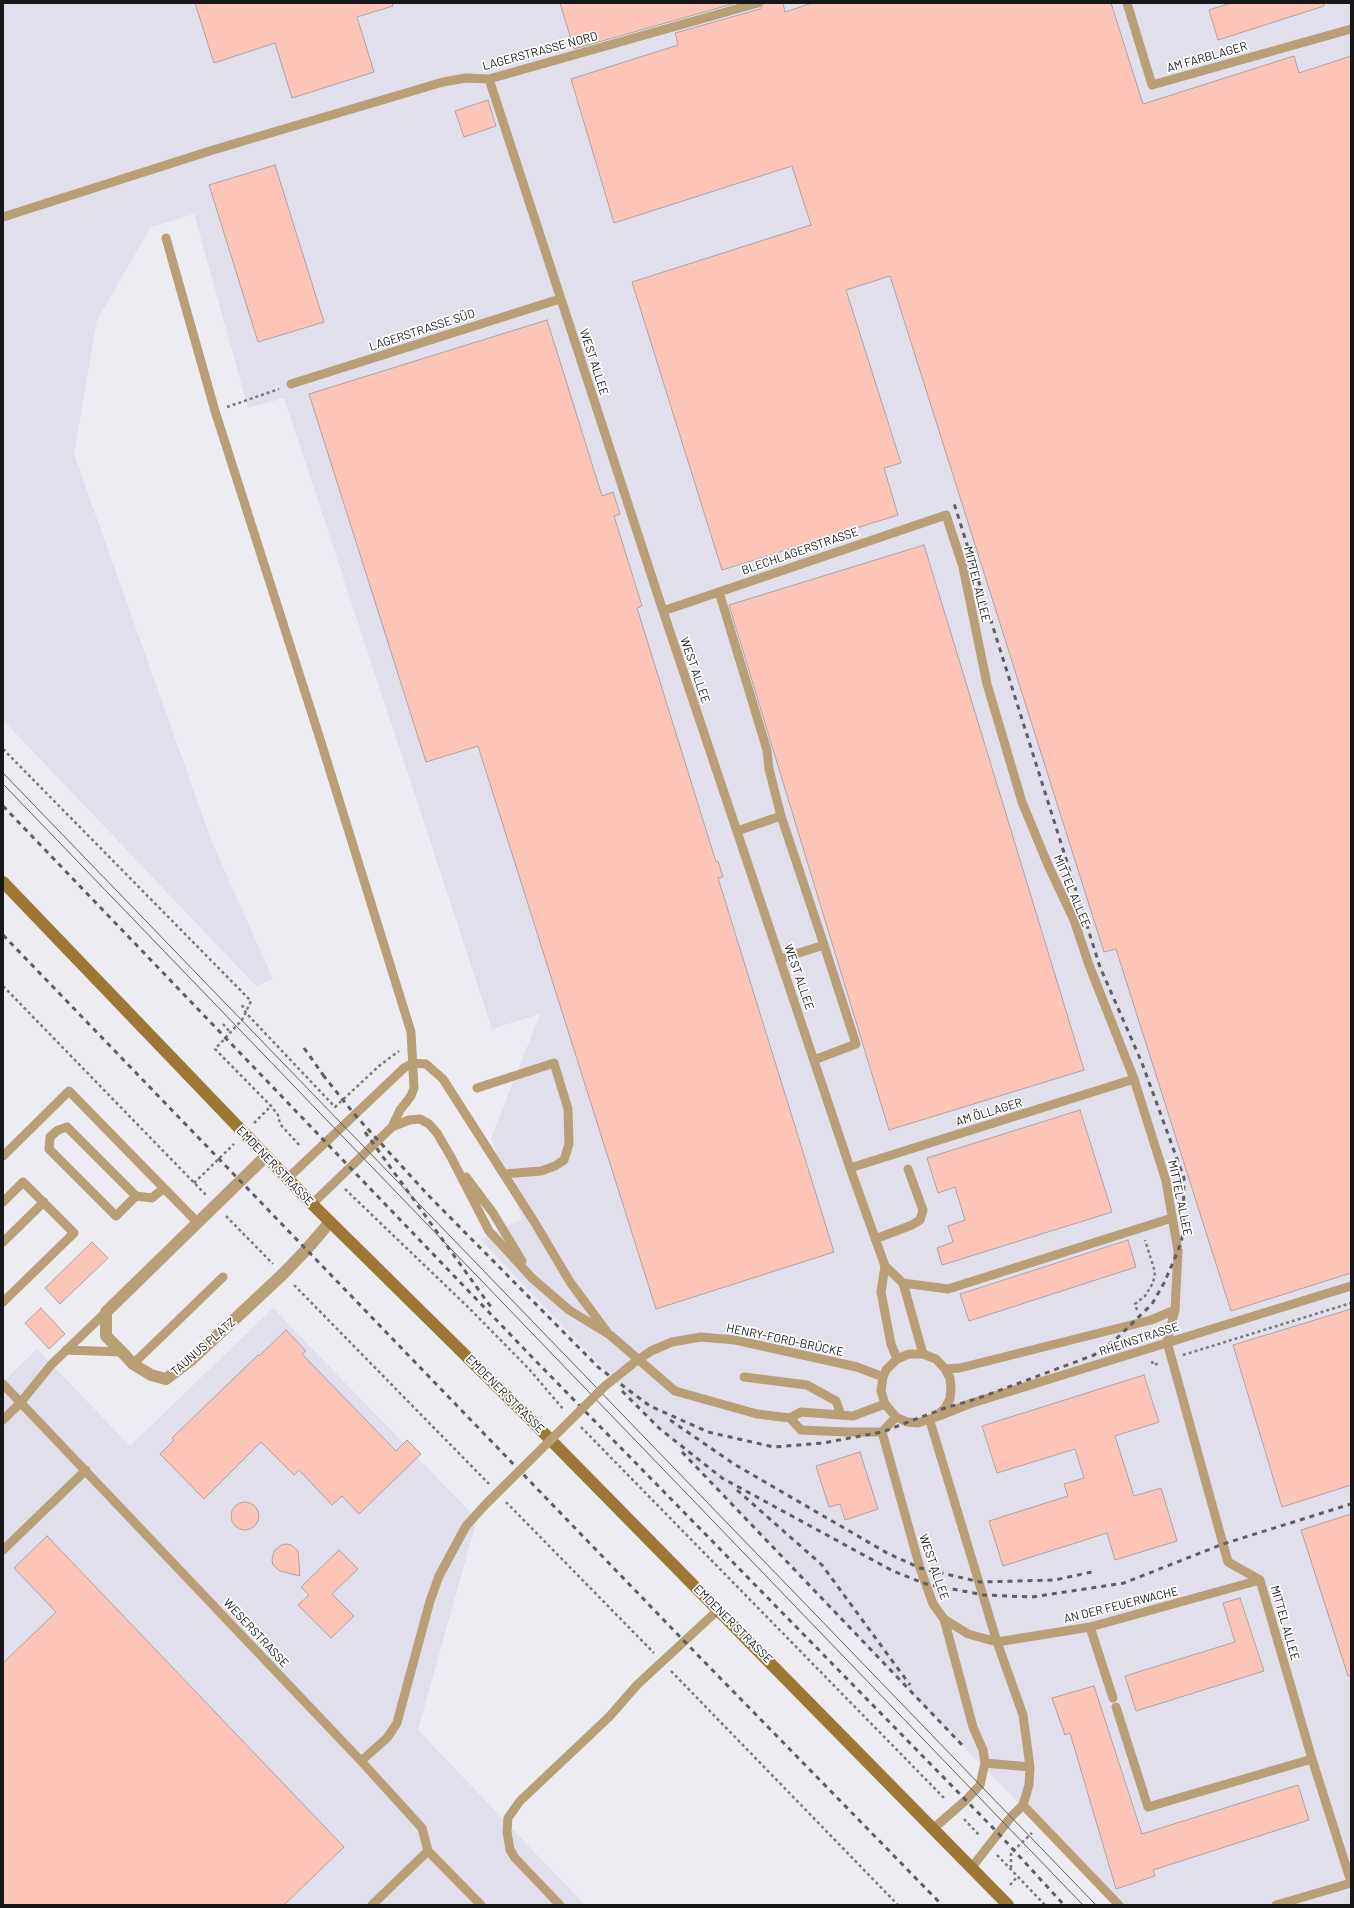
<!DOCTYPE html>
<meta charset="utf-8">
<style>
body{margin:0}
#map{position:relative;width:1354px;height:1908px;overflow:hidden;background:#edecf2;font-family:Barlow,sans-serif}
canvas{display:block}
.frame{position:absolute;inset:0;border:4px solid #171719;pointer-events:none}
</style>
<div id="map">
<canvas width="1354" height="1908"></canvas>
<div class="frame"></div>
</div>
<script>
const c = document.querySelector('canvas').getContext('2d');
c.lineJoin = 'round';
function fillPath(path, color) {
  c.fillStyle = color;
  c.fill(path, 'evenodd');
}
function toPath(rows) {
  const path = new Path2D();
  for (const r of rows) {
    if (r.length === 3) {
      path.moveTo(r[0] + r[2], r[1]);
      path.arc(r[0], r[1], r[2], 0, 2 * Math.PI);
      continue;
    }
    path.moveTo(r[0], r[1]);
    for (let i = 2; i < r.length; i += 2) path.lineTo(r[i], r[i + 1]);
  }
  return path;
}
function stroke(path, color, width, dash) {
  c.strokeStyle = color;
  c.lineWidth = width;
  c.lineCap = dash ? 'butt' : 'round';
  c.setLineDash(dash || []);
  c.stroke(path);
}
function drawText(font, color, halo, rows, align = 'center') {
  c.font = font + ' Barlow,sans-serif';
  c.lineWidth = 3.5;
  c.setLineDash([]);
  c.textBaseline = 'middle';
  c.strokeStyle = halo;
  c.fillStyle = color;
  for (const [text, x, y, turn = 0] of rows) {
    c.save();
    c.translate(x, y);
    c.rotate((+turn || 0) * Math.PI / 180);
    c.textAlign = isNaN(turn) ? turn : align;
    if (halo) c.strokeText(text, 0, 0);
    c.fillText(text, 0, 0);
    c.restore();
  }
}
fillPath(toPath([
 [3,3,1351,3,1351,1905,1120,1905,927,1710,480,1239,522,1219,491,1138,540,1014,492,1029,284,398,248,408,194,214,151,227,97,320,74,454,212,842,273,979,256,986,3,720],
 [273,1308,477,1519,418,1730,585,1905,3,1905,3,1378,5,1380,37,1349,130,1446]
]), '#e2dfec');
const building = toPath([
 [195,3,392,3,393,6,357,17,374,72,292,98,275,43,214,63,195,3],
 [560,3,736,3,574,49,560,3],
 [764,3,783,3,785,12,812,3,1111,3,1143,104,1294,56,1299,73,1351,56,1351,1273,1231,1311,1116,949,1104,952,890,276,846,290,901,463,884,468,898,515,722,570,632,282,811,225,792,166,614,223,571,79,678,45,675,33,760,9,764,3],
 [1231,3,1324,3,1324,6,1218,40,1209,10,1231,3],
 [488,100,496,126,464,137,455,111,488,100],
 [275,165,324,322,258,342,209,185,275,165],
 [547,320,602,496,613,492,620,514,614,516,642,606,637,608,716,862,718,861,723,877,718,878,834,1252,656,1309,478,746,426,762,309,394,547,320],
 [924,545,1084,1070,889,1130,729,605,924,545],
 [1080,1110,1112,1212,942,1265,937,1248,953,1242,948,1226,965,1220,955,1187,938,1193,927,1158,1080,1110],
 [1128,1240,1136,1267,969,1321,960,1294,1128,1240],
 [92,1242,108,1258,60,1304,45,1288,92,1242],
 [41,1308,65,1334,49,1349,25,1323,41,1308],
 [1351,1309,1351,1485,1282,1507,1233,1345,1351,1309],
 [286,1330,306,1351,302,1354,396,1451,407,1440,421,1454,359,1514,342,1496,332,1505,299,1470,294,1475,261,1442,204,1499,160,1454,174,1440,172,1438,258,1355,259,1356,286,1330],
 [1144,1375,1159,1422,1115,1436,1134,1496,1161,1488,1177,1541,1115,1560,1107,1533,1003,1566,989,1521,1068,1496,1064,1484,1084,1478,1075,1449,997,1473,982,1426,1144,1375],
 [860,1452,878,1509,845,1520,840,1504,829,1507,816,1466,860,1452],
 [245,1516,14],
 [1351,1514,1351,1676,1348,1676,1301,1530,1351,1514],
 [47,1536,344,1847,284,1905,3,1905,3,1663,56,1612,14,1568,47,1536],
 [286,1544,291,1545,298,1551,300,1576,280,1571,273,1565,272,1560,274,1551,281,1545,286,1544],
 [339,1550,358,1569,332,1594,354,1616,331,1638,298,1605,309,1595,301,1587,339,1550],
 [1240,1598,1264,1671,1136,1711,1125,1676,1235,1642,1223,1603,1240,1598],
 [1094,1686,1142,1834,1298,1785,1309,1820,1153,1870,1155,1876,1116,1889,1070,1733,1065,1735,1052,1698,1094,1686]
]);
fillPath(building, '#fcc5b8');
stroke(building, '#aca5a4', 1);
stroke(toPath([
 [227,407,279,389],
 [3,749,251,1001,242,1020,215,1049,271,1106,278,1115,280,1124,301,1147],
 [3,986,206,1195],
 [242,1005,246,1013,335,1107,379,1066,399,1051],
 [223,1024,230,1032],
 [254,1123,271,1106],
 [194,1183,234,1144],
 [345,1189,470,1309,529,1369,564,1410],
 [226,1216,273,1264],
 [294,1285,489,1484],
 [1137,1310,1135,1304,1145,1296,1153,1283,1155,1272,1145,1240],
 [1183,1355,1351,1303],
 [1152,1361,1153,1365,1160,1363],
 [581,1427,946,1800],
 [506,1502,654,1653],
 [671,1671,898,1905],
 [964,1819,980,1836],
 [997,1855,1045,1905],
 [1011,1868,1011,1853,1032,1833],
 [1010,1885,1018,1876]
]), '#79797d', 2.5, [3, 3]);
stroke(toPath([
 [1127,3,1152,85,1351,29],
 [489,79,663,611,850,1168,885,1266,903,1283,923,1354],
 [3,217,213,150,443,82,466,78,489,79,758,3],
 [166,238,215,411,321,742,411,1032,414,1088,411,1096,400,1110,392,1127],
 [291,384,560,299],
 [719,592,767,750,769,769,781,816],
 [663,611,946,515,963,567,987,684,1022,802,1048,865,1074,920,1089,965,1134,1079,1166,1181,1178,1251,1175,1310,1167,1342,1228,1562,1260,1580,1312,1759,1351,1882],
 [737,831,781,816,824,945],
 [780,959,824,945,856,1044,814,1060],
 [477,1088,554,1063,568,1109,569,1144,564,1160,555,1166,541,1171,504,1174],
 [3,1156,69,1091,198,1223],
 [850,1168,1134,1079],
 [466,1177,493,1213,522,1261],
 [287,1179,404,1068,413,1063,426,1064,443,1079,535,1223,570,1282,607,1332],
 [136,1196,116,1216,49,1149,50,1137,58,1130,67,1127,136,1196,152,1198,164,1188],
 [3,1202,23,1182,74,1233,3,1302],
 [312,1204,392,1127,409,1120,420,1119,429,1124,437,1133,451,1157,489,1231,532,1278,569,1310,610,1335,675,1391,757,1414,790,1418,801,1412,853,1416,885,1404],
 [875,1239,912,1225,920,1220,923,1210,908,1169],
 [3,1242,44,1202],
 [885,1266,881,1292,891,1344,897,1359],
 [903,1283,948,1289,1172,1218],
 [66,1350,122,1352],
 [133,1364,223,1277],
 [857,1367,883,1377],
 [945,1369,950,1378,951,1389,950,1399,945,1408,936,1417,918,1423,907,1422,896,1417,885,1404,881,1391,883,1377,886,1370,897,1359,909,1354,923,1354,936,1359,945,1369,960,1368,1151,1320,1175,1310],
 [744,1377,807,1385,836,1401,841,1415],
 [3,1384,361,1761,422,1828,428,1851,481,1905],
 [939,1416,969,1404,1351,1286],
 [790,1418,801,1430,846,1432,882,1432],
 [3,1420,21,1402,51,1365,106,1312],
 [930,1421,997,1642,1023,1715,1030,1767,1029,1785,1023,1805,1011,1817,972,1867],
 [882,1432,920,1568,933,1604,944,1619,973,1727,983,1750,985,1763,980,1785,966,1800,934,1828],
 [882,1432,896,1417],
 [3,1550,86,1470],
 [944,1619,968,1634,997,1642,1090,1627,1260,1580],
 [1090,1627,1113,1698],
 [1116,1707,1148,1807,1312,1759],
 [361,1761,387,1738,397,1723,402,1704],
 [985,1763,1030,1767],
 [1023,1805,1119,1905],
 [372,1905,428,1851],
 [560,1905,515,1858,510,1850,507,1832,508,1818,520,1801,609,1717,637,1685,718,1610],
 [1276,1905,1290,1901],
 [1290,1905,1290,1901,1351,1883]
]), '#b89f75', 9);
stroke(toPath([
 [265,1157,106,1312,106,1336,122,1352,133,1364,151,1375,166,1379,191,1360,283,1274,306,1250,330,1222]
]), '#b89f75', 12);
stroke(toPath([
 [3,882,312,1204,530,1419,1008,1905]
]), '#9d7834', 12);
stroke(toPath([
 [3,773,1096,1905],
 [3,784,1083,1905]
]), '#5f5e62', 1);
stroke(toPath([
 [3,806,529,1354,998,1833,1064,1905],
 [3,935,684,1641,942,1905],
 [304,1048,326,1079],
 [323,1075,355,1115,429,1196,599,1368,650,1406,708,1432,774,1447,823,1443,882,1432,945,1408,976,1399,1094,1355,1115,1340,1152,1304,1164,1283,1178,1251,1183,1235,1184,1178,1142,1063,1100,967,953,500],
 [365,1132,491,1307],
 [622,1391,660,1429,722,1478,893,1571,926,1584,984,1595,1032,1597,1124,1583,1223,1544,1351,1504],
 [670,1420,734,1464,887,1553,920,1568,980,1582,1055,1580,1096,1571],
 [682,1452,964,1747],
 [737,1490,822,1565,910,1685]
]), '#5f5e62', 3, [5, 5]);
stroke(toPath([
 [402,1704,430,1601,439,1576,466,1526,485,1505,605,1386,635,1362,651,1351,672,1342,701,1337,735,1340,857,1367]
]), '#b89f75', 9);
drawText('12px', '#171719', '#fff', [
 ["LAGERSTRASSE NORD",540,51,-15],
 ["AM FARBLAGER",1207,57,-16],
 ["LAGERSTRASSE SÜD",422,330,-18],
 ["WEST ALLEE",594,362,72],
 ["BLECHLAGERSTRASSE",800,551,-19],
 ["MITTEL ALLEE",977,584,76],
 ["WEST ALLEE",695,670,71],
 ["MITTEL ALLEE",1072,891,67],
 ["WEST ALLEE",799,977,71],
 ["AM ÖLLAGER",989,1112,-17],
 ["EMDENER STRASSE",275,1166,46],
 ["MITTEL ALLEE",1180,1198,78],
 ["RHEINSTRASSE",1139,1339,-18],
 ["HENRY-FORD-BRÜCKE",785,1340,12],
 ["TAUNUS PLATZ",203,1347,-41],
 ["EMDENER STRASSE",505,1394,45],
 ["WEST ALLEE",934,1567,71],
 ["AN DER FEUERWACHE",1121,1605,-14],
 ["MITTEL ALLEE",1285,1623,74],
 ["EMDENER STRASSE",733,1624,45],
 ["WESERSTRASSE",256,1633,47]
]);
</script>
